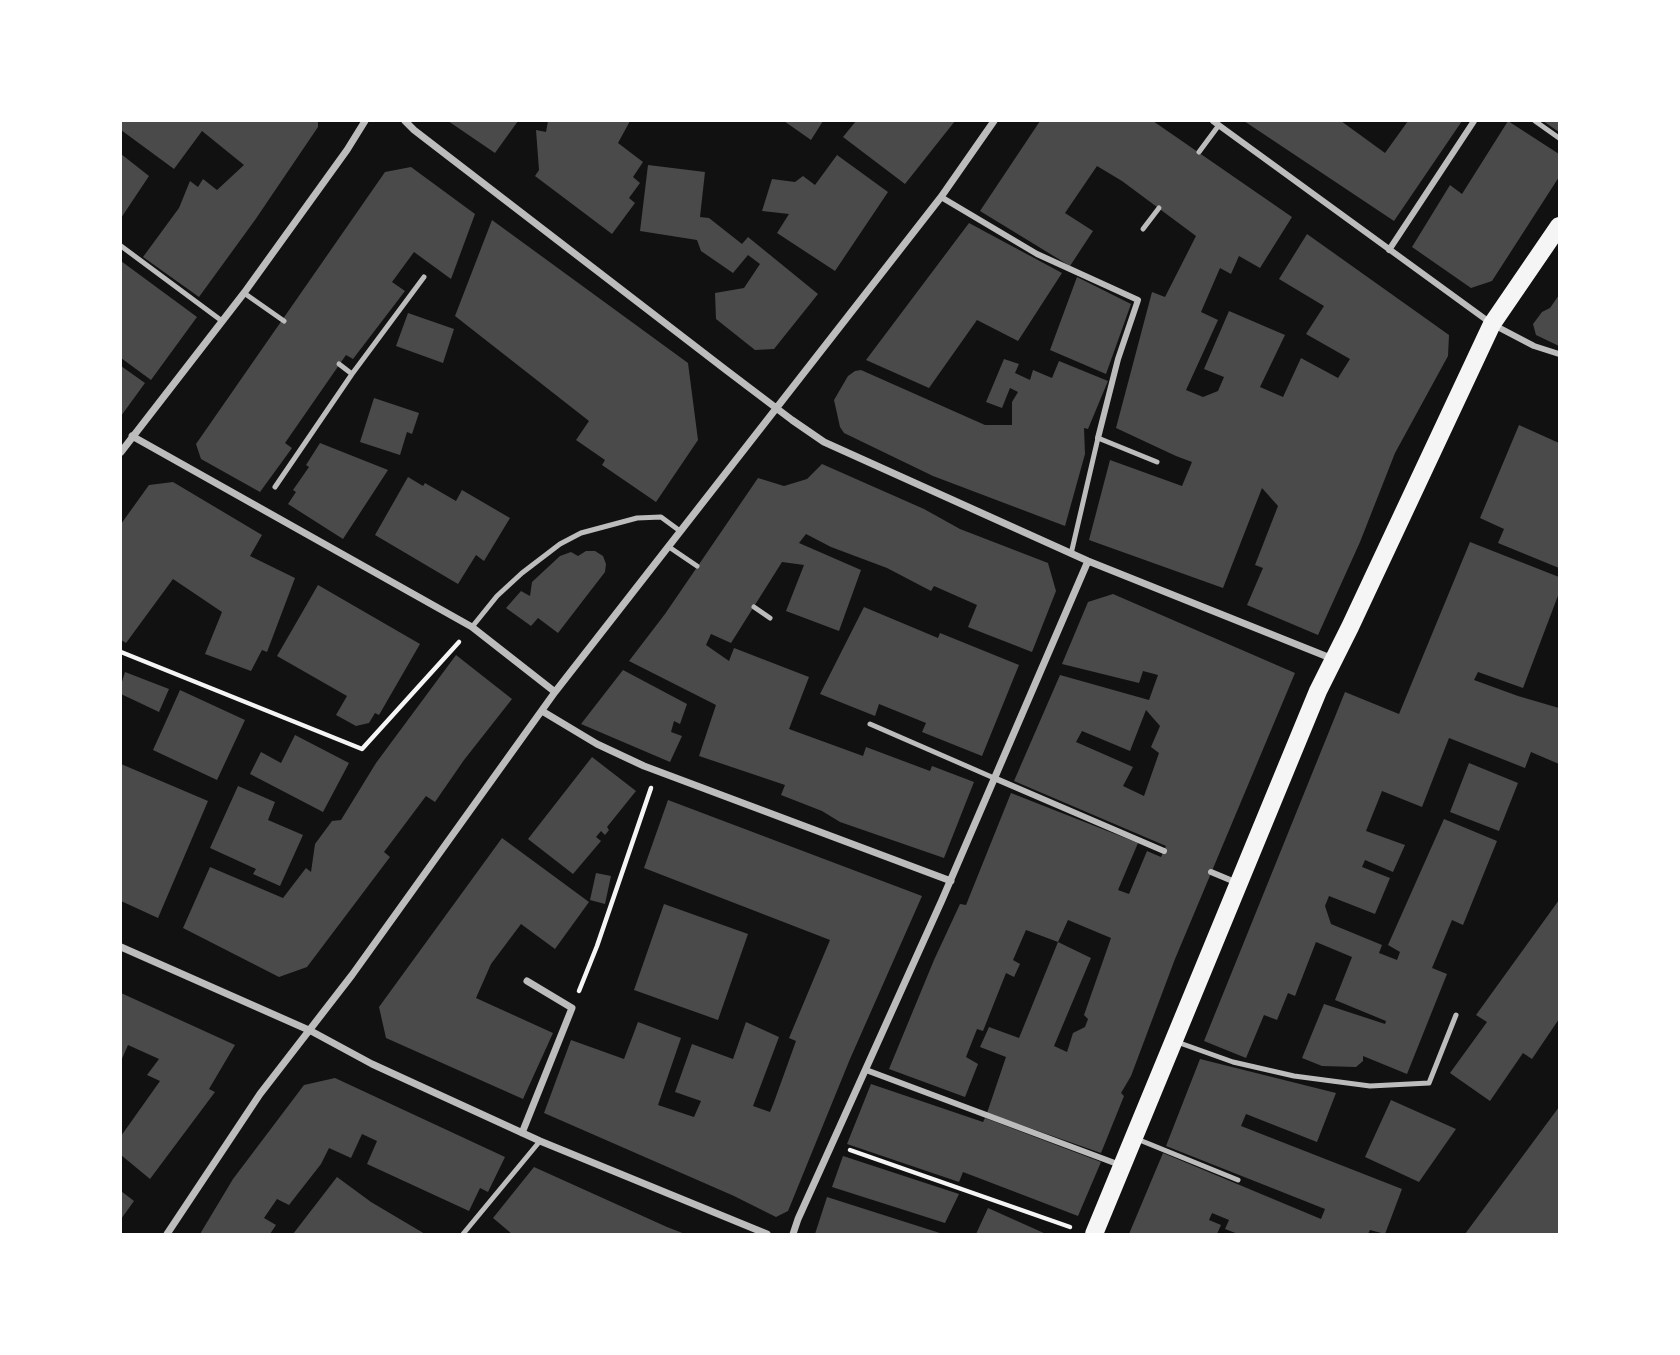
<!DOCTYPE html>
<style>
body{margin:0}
#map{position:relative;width:1680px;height:1355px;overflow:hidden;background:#111;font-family:"Libre Baskerville",serif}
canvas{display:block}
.frame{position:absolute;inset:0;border:122px solid #fff;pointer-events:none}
</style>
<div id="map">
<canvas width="1680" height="1355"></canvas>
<div class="frame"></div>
</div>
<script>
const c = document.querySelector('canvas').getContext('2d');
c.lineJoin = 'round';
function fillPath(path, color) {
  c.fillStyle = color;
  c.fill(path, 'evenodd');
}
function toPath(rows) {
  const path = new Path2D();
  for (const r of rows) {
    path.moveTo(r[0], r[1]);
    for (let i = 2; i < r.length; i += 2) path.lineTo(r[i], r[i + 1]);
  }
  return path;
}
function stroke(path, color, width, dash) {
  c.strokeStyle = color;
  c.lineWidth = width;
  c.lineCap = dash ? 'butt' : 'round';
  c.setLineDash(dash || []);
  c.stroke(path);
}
fillPath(toPath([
 [121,121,318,121,318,127,255,220,199,297,143,257,179,208,190,181,198,187,203,179,217,190,244,165,202,131,174,169,121,130],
 [448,121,518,121,495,153],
 [548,121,630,121,618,143,643,162,633,177,640,183,629,198,635,203,612,234,535,176,539,170,536,130,546,132],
 [784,121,823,121,811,140],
 [856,121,955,121,905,184,843,137],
 [1040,121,1153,121,1292,217,1260,268,1239,256,1231,274,1220,268,1201,312,1218,320,1186,390,1203,397,1218,391,1224,377,1204,369,1229,311,1285,335,1260,387,1283,397,1301,358,1338,378,1350,359,1306,334,1324,306,1279,279,1307,234,1449,335,1448,356,1395,453,1360,542,1318,635,1247,605,1263,568,1255,565,1278,506,1262,488,1223,588,1089,540,1110,460,1182,486,1192,462,1176,456,1116,428,1152,292,1165,297,1196,236,1122,181,1097,166,1065,213,1093,231,1070,266,980,211],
 [1244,121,1341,121,1385,153,1408,121,1462,121,1394,221],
 [1508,121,1559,154,1559,177,1492,281,1471,288,1412,247,1450,185,1462,194],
 [1543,121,1559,121,1559,132],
 [121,154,149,176,121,218],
 [837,155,888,192,835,271,777,233,789,214,762,211,772,179,795,182,803,176,815,185],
 [648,165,705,172,700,217,709,218,742,244,748,237,818,294,774,349,755,350,716,319,715,293,744,288,760,264,748,255,733,273,701,251,697,240,640,231],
 [411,167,475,214,451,279,414,252,392,282,405,291,353,359,346,355,285,443,292,448,260,492,201,459,196,444,385,172],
 [492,220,688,363,698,440,656,502,602,465,605,460,576,440,589,421,455,316],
 [969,223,1062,273,1018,341,977,320,929,388,866,360],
 [121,261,197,317,151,380,121,358],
 [1077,277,1131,304,1106,374,1050,350],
 [1559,295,1559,346,1536,335,1533,324,1542,312,1550,308],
 [408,313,454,329,443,363,396,346],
 [1004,359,1019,364,1015,373,1030,380,1033,370,1052,378,1059,361,1108,381,1088,429,1084,428,1085,454,1065,526,933,476,844,433,840,427,834,400,848,376,855,371,861,370,985,425,1012,425,1012,402,1018,392,1010,388,1002,408,986,402],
 [121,366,145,383,121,416],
 [374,398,419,413,412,434,407,432,400,455,360,442],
 [1519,425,1559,443,1559,568,1498,543,1504,529,1480,518],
 [320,443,388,470,343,539,288,504,296,492,293,490,309,467,306,465],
 [822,464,924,509,960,529,1048,563,1056,591,1032,652,968,627,977,605,934,586,931,591,887,568,831,547,806,534,799,543,861,570,839,631,786,611,804,565,782,562,731,643,711,634,706,645,729,661,734,648,809,677,789,729,863,756,866,747,930,771,932,766,974,782,944,858,840,822,822,811,781,795,785,785,699,756,716,705,629,661,665,614,758,478,784,486,807,479],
 [408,477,423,486,425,483,456,501,462,490,510,518,484,561,476,555,458,584,375,535],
 [173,482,262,535,250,556,295,578,267,652,262,650,251,671,205,654,222,612,173,579,126,643,121,640,121,524,149,485],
 [1470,542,1559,577,1559,593,1523,688,1478,672,1474,680,1518,696,1559,708,1559,764,1531,752,1525,768,1449,738,1422,807,1382,791,1366,831,1405,845,1393,872,1365,860,1362,867,1390,878,1375,914,1329,896,1325,906,1331,924,1382,945,1379,953,1397,960,1400,952,1388,945,1444,819,1497,841,1463,925,1452,920,1432,968,1447,974,1407,1074,1363,1056,1363,1061,1356,1067,1322,1066,1302,1058,1324,1004,1385,1024,1386,1021,1335,1000,1352,957,1316,942,1295,996,1288,993,1277,1020,1264,1015,1246,1058,1204,1041,1345,692,1399,714],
 [586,551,595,551,603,556,606,564,605,572,558,633,538,618,531,626,506,608,521,591,530,596,532,582,560,556,571,552,578,556],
 [318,585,420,644,379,715,375,713,369,723,356,726,336,715,347,696,277,656],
 [1113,594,1295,673,1175,959,1131,1076,1121,1093,1124,1096,1101,1153,987,1113,1006,1057,980,1047,989,1027,1019,1038,1058,942,1026,930,1013,960,1020,964,1014,977,1006,973,983,1031,977,1029,966,1057,978,1064,965,1097,889,1069,934,960,960,904,966,905,1011,793,1138,843,1118,890,1129,894,1147,851,1161,857,1166,846,1014,781,1060,675,1149,700,1158,675,1143,671,1139,683,1062,664,1088,602],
 [1146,710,1160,726,1151,747,1159,753,1144,796,1123,786,1133,767,1076,742,1082,731,1130,751],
 [1068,920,1111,938,1084,1015,1088,1019,1085,1027,1073,1033,1067,1052,1054,1046,1091,958,1058,942],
 [864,607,938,638,940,633,1019,665,982,756,922,732,926,723,879,704,875,716,820,694],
 [456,655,512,699,464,760,435,802,426,796,384,852,390,857,307,967,279,977,183,928,210,867,283,898,306,868,311,872,315,844,332,821,341,820,376,763],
 [623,670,687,704,680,724,674,721,671,732,682,736,670,762,581,724],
 [125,672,169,689,159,712,121,694,121,685],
 [180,690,245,720,217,780,153,750],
 [295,735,349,763,323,812,250,774,261,752,281,763],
 [592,757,636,791,607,827,609,830,605,835,601,831,596,837,601,841,573,874,528,839],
 [1469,763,1518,783,1499,831,1450,812],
 [121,764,208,801,158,918,121,901],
 [238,786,275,802,268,820,303,835,280,886,253,874,256,869,210,848],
 [668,800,922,896,850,1059,788,1211,776,1217,734,1196,544,1113,571,1040,624,1059,638,1022,681,1038,658,1105,694,1117,701,1101,675,1092,692,1044,733,1059,746,1022,779,1037,753,1106,770,1112,774,1102,796,1041,789,1038,830,940,644,868],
 [502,838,589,902,555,949,521,924,491,964,476,998,553,1033,523,1099,386,1038,379,1007],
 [596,873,611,876,605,904,590,900],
 [1559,900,1559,1019,1532,1059,1523,1053,1490,1101,1450,1073,1487,1022,1476,1015],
 [664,904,748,934,718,1020,634,990],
 [121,993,235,1045,209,1089,215,1092,150,1179,121,1155,121,1136,160,1081,147,1075,159,1059,128,1045,121,1061],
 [1200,1059,1336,1093,1317,1142,1246,1114,1241,1126,1402,1189,1385,1234,1370,1230,1368,1234,1238,1234,1225,1229,1229,1220,1212,1213,1209,1220,1221,1225,1217,1234,1129,1234,1163,1153,1321,1219,1325,1209,1166,1146],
 [335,1078,505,1157,488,1192,480,1188,469,1211,367,1164,377,1141,362,1134,351,1158,329,1148,321,1164,289,1205,277,1199,264,1218,276,1225,270,1234,200,1234,233,1179,304,1085],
 [871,1084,983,1122,985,1118,1101,1162,1078,1216,963,1172,959,1182,847,1144],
 [1391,1100,1456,1129,1419,1182,1365,1157],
 [1559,1107,1559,1234,1465,1234,1522,1157],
 [843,1156,959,1194,945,1223,832,1187],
 [534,1167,667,1227,685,1234,512,1234,493,1218],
 [337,1177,371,1202,425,1234,293,1234],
 [121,1191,134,1201,121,1219],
 [827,1197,943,1234,815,1234],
 [988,1208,1046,1234,976,1234]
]), '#4a4a4a');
stroke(toPath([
 [121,652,362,749,459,642],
 [579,991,597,946,651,788],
 [850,1150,1070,1227]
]), '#f5f5f5', 4.5);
stroke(toPath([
 [1535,121,1559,138],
 [1199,152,1219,125],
 [1143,229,1159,208],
 [121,246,222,321],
 [244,293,284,321],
 [352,374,424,277],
 [275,487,352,374,339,364],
 [669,547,697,566],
 [1071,554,1098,438,1157,462],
 [754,607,770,618],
 [472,627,497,596,522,573,560,544,581,533,637,518,661,517,680,531],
 [870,724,994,778],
 [1177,1042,1233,1062,1294,1076,1370,1086,1429,1083,1456,1015],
 [1137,1139,1238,1180],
 [463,1234,540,1141]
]), '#bcbcbc', 5);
stroke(toPath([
 [1213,121,1492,324,1534,346,1559,354],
 [941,197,1037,254,1138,300,1118,359,1098,438],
 [1389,250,1474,121],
 [994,778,1164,851],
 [1211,872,1235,882],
 [866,1070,1120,1165]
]), '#bcbcbc', 6);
stroke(toPath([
 [405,121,414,130,726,370,792,420,824,442,1088,561,1333,659],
 [132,436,472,627,555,692],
 [121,452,244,293,347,150,365,121],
 [542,711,597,744,644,766,951,881],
 [121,947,311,1031,372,1064,540,1141,767,1234],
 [522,1133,572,1008,527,981],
 [167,1234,260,1094,352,975,555,692,941,197,994,121],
 [793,1234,798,1219,942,900,1088,561]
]), '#bcbcbc', 7);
stroke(toPath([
 [1094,1234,1318,691,1350,627,1492,324,1559,226]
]), '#f5f5f5', 18);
</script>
